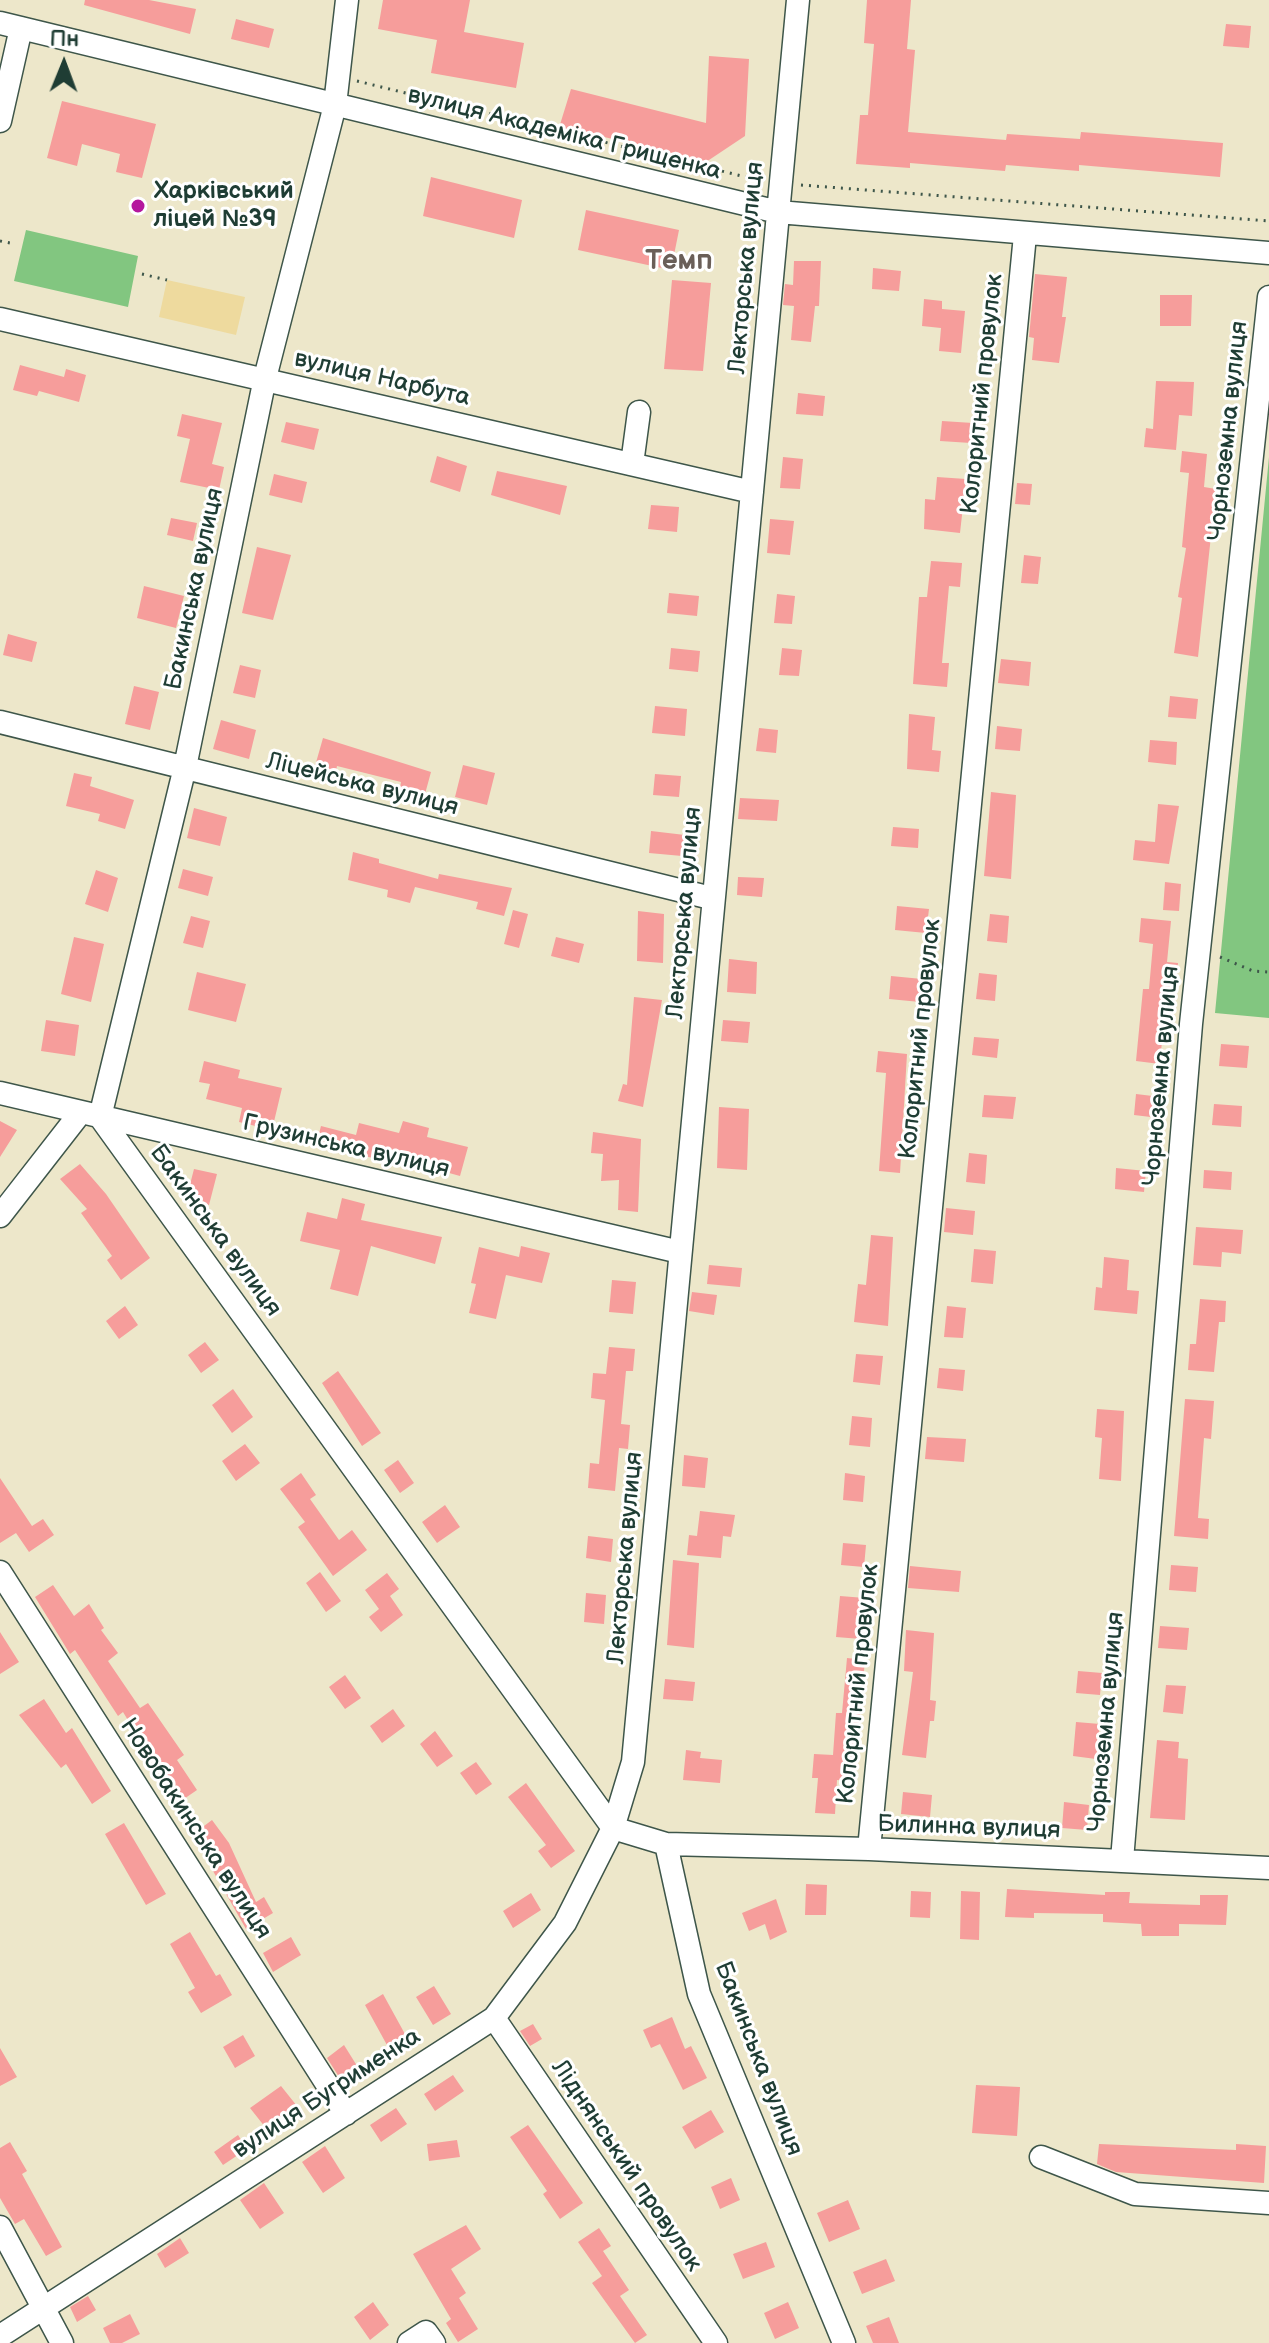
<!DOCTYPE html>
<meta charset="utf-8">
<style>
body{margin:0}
#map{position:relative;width:1269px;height:2343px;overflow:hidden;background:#ede7ca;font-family:"Balsamiq Sans",sans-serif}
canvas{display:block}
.north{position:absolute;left:24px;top:24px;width:80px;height:80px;-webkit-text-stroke:6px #fff;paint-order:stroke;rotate:1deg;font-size:22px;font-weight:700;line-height:32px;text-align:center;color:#1f3d34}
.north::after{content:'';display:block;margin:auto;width:28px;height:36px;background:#1f3d34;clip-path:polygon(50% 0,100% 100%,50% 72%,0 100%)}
</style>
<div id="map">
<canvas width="1269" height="2343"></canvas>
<div class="north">Пн</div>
</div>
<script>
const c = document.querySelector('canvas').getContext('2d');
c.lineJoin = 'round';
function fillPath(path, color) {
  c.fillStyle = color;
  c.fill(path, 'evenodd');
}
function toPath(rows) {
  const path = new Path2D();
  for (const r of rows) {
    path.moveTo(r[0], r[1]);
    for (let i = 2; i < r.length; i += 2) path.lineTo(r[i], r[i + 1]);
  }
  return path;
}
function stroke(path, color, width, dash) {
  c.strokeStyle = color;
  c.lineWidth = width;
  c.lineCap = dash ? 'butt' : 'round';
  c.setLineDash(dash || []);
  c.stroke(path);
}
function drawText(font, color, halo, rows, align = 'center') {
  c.font = font + ' "Balsamiq Sans",sans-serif';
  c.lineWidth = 6;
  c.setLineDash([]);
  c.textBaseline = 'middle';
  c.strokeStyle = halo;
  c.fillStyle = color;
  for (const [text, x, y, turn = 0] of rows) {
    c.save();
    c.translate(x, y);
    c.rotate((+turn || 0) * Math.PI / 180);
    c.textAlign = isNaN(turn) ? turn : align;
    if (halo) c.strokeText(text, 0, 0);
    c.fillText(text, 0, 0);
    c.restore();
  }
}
fillPath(toPath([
 [26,230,138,256,128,307,14,281],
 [1269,457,1269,1018,1215,1013]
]), '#82c680');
fillPath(toPath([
 [167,280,245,297,236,335,159,317]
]), '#eeda9e');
fillPath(toPath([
 [85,0,149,0,196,9,190,34,84,5],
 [383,0,470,0,464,32,524,43,516,88,431,73,437,40,378,29],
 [867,0,911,0,907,49,915,50,908,132,1006,140,1007,134,1080,139,1081,132,1223,143,1220,177,1079,165,1079,171,1006,165,1005,171,910,163,910,168,856,164,860,115,868,115,874,44,864,43],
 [236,19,274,29,269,48,231,39],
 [1226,24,1251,26,1249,48,1223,46],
 [709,56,749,59,745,136,706,162,584,132,583,136,558,131,571,89,706,123],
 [62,101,156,124,142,178,116,172,120,154,82,144,77,166,47,158],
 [431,177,522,200,514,238,423,216],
 [586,210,679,230,671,270,578,250],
 [794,261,821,261,819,306,815,306,811,342,791,340,794,306,783,305,785,284,793,285],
 [873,268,901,271,899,291,872,289],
 [1035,274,1067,277,1062,317,1066,317,1059,363,1032,360,1034,338,1029,337],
 [672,280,711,283,703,371,664,369],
 [1160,295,1192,295,1191,326,1160,326],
 [924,299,942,301,942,309,965,311,961,353,939,351,941,328,922,326],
 [20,365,64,377,66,369,86,375,79,402,39,391,37,396,13,390],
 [1156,381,1194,382,1192,416,1179,415,1176,450,1144,447,1146,428,1153,429],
 [798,393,825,396,823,416,796,414],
 [182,414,222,423,212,464,224,467,219,490,180,482,190,439,177,436],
 [942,421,973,423,971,443,940,441],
 [286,422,319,429,314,450,281,442],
 [1182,451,1207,454,1204,487,1216,489,1198,657,1174,653,1182,598,1178,597,1186,548,1182,547,1189,473,1180,472],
 [437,456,467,466,460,492,430,482],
 [783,457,803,459,800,489,780,488],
 [497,471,567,486,560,515,491,495],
 [274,474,307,482,302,503,269,495],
 [937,477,966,479,960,533,924,529,925,499,935,500],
 [1017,483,1032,484,1030,505,1015,504],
 [651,505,679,507,677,532,648,529],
 [171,518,197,523,193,541,167,535],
 [770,519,794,521,790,555,767,553],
 [257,547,291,555,273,620,242,613],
 [1024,555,1041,557,1038,584,1021,583],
 [931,561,962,563,960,587,949,586,942,663,949,663,947,687,913,684,919,597,927,597],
 [144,586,184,596,176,628,137,618],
 [669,593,699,596,697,616,667,613],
 [777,594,795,596,792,624,774,623],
 [8,634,37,642,32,662,3,655],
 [671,648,700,651,698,672,669,669],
 [782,648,802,650,799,676,779,675],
 [1001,659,1031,662,1029,686,998,683],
 [240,665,261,670,255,698,233,693],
 [134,686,159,692,150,730,125,724],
 [1170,696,1198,699,1196,719,1168,717],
 [655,706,687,709,685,736,652,733],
 [909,714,935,717,932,750,941,751,939,772,907,769],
 [221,720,256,730,249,759,213,749],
 [997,726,1022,729,1020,751,995,749],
 [759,728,778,730,776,753,756,751],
 [323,738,431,772,425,794,400,788,401,782,337,766,336,771,315,766],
 [1150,740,1177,742,1176,765,1148,762],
 [463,765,495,773,487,805,455,797],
 [74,773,92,777,90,786,134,800,125,829,98,821,100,814,66,806],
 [655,774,681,776,679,797,653,795],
 [991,792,1016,795,1011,879,984,876],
 [740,798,779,800,777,821,738,819],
 [1158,804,1179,806,1169,864,1133,860,1135,840,1155,842],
 [194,808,227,817,220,846,187,838],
 [893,827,919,829,918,848,891,846],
 [651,831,685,835,682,856,649,853],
 [353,852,379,859,379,863,438,879,439,874,512,888,504,916,476,909,478,902,415,887,410,903,387,897,388,890,348,880],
 [183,869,213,877,208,896,178,888],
 [96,870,118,878,108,912,85,904],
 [738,877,764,878,762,897,737,895],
 [1165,882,1181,884,1179,911,1163,910],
 [897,906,929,909,926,933,895,930],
 [513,910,528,914,519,948,504,944],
 [638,911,664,914,663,963,637,961],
 [990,914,1009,916,1007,943,987,941],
 [191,916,210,921,203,948,183,943],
 [1141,918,1171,921,1167,962,1178,963,1176,988,1171,987,1168,1029,1163,1029,1160,1064,1136,1061,1143,989,1149,989,1153,944,1139,942],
 [74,937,104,944,91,1002,61,994],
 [556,937,584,944,579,963,551,956],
 [729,959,757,962,756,994,727,992],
 [197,972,246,984,236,1022,188,1010],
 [979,973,997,975,995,1001,976,999],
 [891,976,922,979,920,1002,889,999],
 [634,997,662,1000,643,1107,618,1101,623,1084,627,1085],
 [46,1020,79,1025,75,1056,41,1051],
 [723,1020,750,1022,748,1043,721,1041],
 [974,1037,999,1039,997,1058,972,1055],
 [1221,1044,1249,1046,1247,1068,1219,1066],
 [878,1051,907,1054,900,1173,879,1171,886,1073,876,1072],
 [204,1061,240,1070,238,1078,282,1088,272,1130,239,1122,242,1108,206,1099,210,1084,199,1082],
 [1136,1094,1161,1097,1159,1118,1134,1115],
 [984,1095,1016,1097,1013,1119,982,1117],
 [1214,1104,1242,1106,1241,1127,1212,1125],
 [719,1107,749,1109,747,1170,717,1168],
 [0,1121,17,1130,0,1157],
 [403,1121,429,1128,427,1137,468,1147,460,1176,431,1168,433,1161,376,1147,373,1158,316,1145,321,1126,356,1135,359,1123,399,1133],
 [593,1132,641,1139,638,1212,618,1210,619,1180,601,1181,603,1154,591,1153],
 [969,1153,987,1155,985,1184,966,1182],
 [80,1164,106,1194,150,1258,121,1280,107,1260,112,1256,81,1213,87,1209,60,1179],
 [1116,1168,1146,1171,1144,1192,1115,1189],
 [194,1169,217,1174,209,1205,186,1200],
 [1204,1170,1232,1172,1231,1190,1203,1188],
 [342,1198,365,1204,361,1220,442,1237,435,1264,371,1246,358,1296,330,1289,340,1250,300,1241,307,1212,337,1219],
 [946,1208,975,1211,973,1235,944,1232],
 [1196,1227,1243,1230,1241,1254,1222,1252,1221,1267,1193,1265],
 [871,1235,893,1237,888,1326,854,1322,858,1284,866,1285],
 [521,1246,550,1253,542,1283,506,1275,496,1319,469,1313,476,1284,471,1283,479,1247,519,1257],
 [974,1249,996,1251,993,1284,971,1282],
 [1104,1257,1129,1260,1127,1290,1139,1291,1137,1314,1094,1310,1096,1287,1102,1288],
 [709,1265,742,1268,740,1287,707,1284],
 [612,1280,636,1282,633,1314,609,1312],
 [692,1292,717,1295,714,1315,689,1311],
 [1200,1299,1226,1301,1225,1322,1219,1322,1214,1372,1188,1370,1190,1344,1196,1344],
 [125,1306,138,1325,119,1339,106,1321],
 [947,1306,966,1308,963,1338,944,1337],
 [205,1342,219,1360,201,1373,188,1355],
 [609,1347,635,1349,633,1371,626,1371,621,1424,630,1425,628,1449,619,1448,615,1491,588,1488,590,1463,599,1464,605,1400,591,1398,593,1373,606,1374],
 [856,1354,883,1356,880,1385,853,1382],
 [939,1368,965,1370,963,1391,937,1388],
 [338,1371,381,1433,362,1446,322,1383],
 [233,1389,253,1417,232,1433,212,1405],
 [1185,1399,1214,1401,1211,1439,1204,1438,1198,1518,1209,1519,1208,1539,1174,1536],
 [1097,1409,1124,1411,1121,1481,1099,1479,1102,1438,1095,1437],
 [852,1416,872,1418,870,1447,849,1445],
 [927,1437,966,1439,964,1462,925,1459],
 [245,1444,260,1463,236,1481,222,1461],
 [684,1455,708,1458,705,1488,682,1486],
 [398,1460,414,1483,400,1493,384,1470],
 [301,1473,316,1495,310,1499,339,1540,352,1530,367,1550,333,1576,298,1527,305,1522,280,1489],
 [845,1473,865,1476,863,1502,843,1500],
 [0,1478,32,1526,43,1519,54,1535,29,1552,16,1533,0,1543],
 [445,1505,460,1527,437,1543,422,1522],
 [700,1511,735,1515,731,1537,723,1536,721,1558,687,1555,689,1535,697,1536],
 [588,1536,613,1539,611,1562,586,1558],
 [843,1543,866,1545,864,1567,841,1565],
 [673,1560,699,1563,694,1648,667,1645],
 [1171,1565,1198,1567,1196,1592,1169,1590],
 [910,1566,961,1571,959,1592,908,1588],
 [320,1572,341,1601,326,1612,306,1583],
 [387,1573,399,1589,390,1596,403,1615,381,1632,369,1617,379,1609,365,1590],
 [53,1585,74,1616,89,1604,104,1628,101,1630,118,1653,108,1661,140,1708,148,1703,184,1755,177,1760,197,1790,178,1803,123,1712,118,1716,75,1650,70,1654,35,1597],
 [586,1593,606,1595,604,1624,584,1622],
 [840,1596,865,1598,861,1639,836,1637],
 [1160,1626,1189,1628,1187,1650,1158,1648],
 [906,1630,934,1633,930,1700,936,1701,934,1721,930,1721,926,1758,902,1755,913,1672,904,1671],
 [0,1632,19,1662,0,1674],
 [847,1658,865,1660,854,1782,837,1780,835,1814,815,1813,818,1778,812,1778,814,1754,833,1755,836,1713,842,1713],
 [1078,1671,1102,1673,1100,1695,1076,1693],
 [345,1675,361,1698,345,1709,329,1687],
 [665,1679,695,1682,693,1701,663,1699],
 [1166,1685,1186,1686,1183,1714,1163,1712],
 [44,1699,66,1733,72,1728,111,1791,92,1804,66,1764,61,1768,19,1715],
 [393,1709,405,1726,382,1743,370,1726],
 [1076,1722,1100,1724,1096,1759,1073,1756],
 [435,1731,453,1756,437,1767,420,1744],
 [1157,1740,1179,1742,1178,1758,1188,1759,1185,1820,1150,1818],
 [686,1750,701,1752,700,1758,722,1760,720,1783,683,1780],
 [476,1762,492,1784,476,1795,460,1773],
 [526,1783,575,1851,551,1868,538,1851,546,1845,508,1797],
 [903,1792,932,1795,930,1817,901,1814],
 [1064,1802,1089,1805,1087,1830,1062,1828],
 [212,1820,229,1843,256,1902,264,1897,273,1913,246,1929,213,1871,219,1867,196,1832],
 [124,1823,166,1894,146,1905,105,1834],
 [806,1884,827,1885,826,1915,805,1915],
 [1007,1889,1105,1895,1105,1892,1130,1892,1129,1903,1200,1905,1200,1895,1228,1895,1226,1925,1179,1924,1179,1936,1142,1936,1141,1924,1103,1922,1103,1914,1034,1913,1034,1918,1005,1917],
 [911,1891,931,1892,930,1918,910,1917],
 [961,1891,980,1892,979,1940,960,1939],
 [531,1893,541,1910,513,1928,503,1911],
 [776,1899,787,1932,770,1940,765,1924,749,1931,742,1913],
 [190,1932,216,1976,220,1974,232,1995,201,2013,188,1992,195,1988,170,1944],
 [291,1937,301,1955,273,1972,263,1953],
 [434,1986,451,2014,433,2025,416,1997],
 [383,1994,411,2045,393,2056,365,2005],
 [672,2017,685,2049,691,2046,707,2078,683,2090,660,2044,651,2048,643,2030],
 [533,2024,542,2039,530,2046,520,2031],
 [243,2035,255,2056,235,2068,223,2047],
 [344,2045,359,2069,341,2080,327,2058],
 [0,2048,17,2077,0,2086],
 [453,2075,464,2091,435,2111,424,2094],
 [976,2085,1020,2087,1017,2136,972,2133],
 [281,2086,301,2111,269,2132,250,2108],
 [396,2108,407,2124,381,2142,370,2125],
 [711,2110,724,2132,695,2149,682,2127],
 [528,2125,583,2203,560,2219,543,2194,547,2191,510,2137],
 [238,2135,247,2149,223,2165,214,2152],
 [457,2140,460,2157,429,2161,427,2144],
 [10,2142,27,2171,22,2174,62,2247,46,2256,24,2219,15,2224,0,2198,0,2148],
 [1099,2144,1236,2150,1236,2144,1266,2146,1264,2183,1116,2172,1097,2164],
 [325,2146,345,2178,323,2193,302,2162],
 [731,2178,740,2200,720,2209,711,2187],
 [264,2183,284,2213,260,2229,240,2200],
 [848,2200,860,2229,829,2242,817,2213],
 [466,2225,481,2249,451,2269,466,2293,459,2298,478,2329,458,2342,446,2323,451,2319,413,2254],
 [599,2228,611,2246,603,2251,629,2290,620,2296,647,2335,635,2343,592,2283,602,2276,578,2242],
 [180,2238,189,2253,165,2268,157,2254],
 [766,2242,775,2267,743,2279,733,2254],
 [886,2259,895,2281,862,2294,853,2272],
 [88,2296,96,2310,77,2322,70,2307],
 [373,2302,389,2325,370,2340,354,2317],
 [788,2302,799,2328,775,2339,764,2313],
 [130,2314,140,2334,122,2343,110,2343,103,2328],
 [889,2317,899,2343,873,2343,866,2326]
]), '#f69d9b');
const minor = toPath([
 [347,0,335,105,265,378,185,767,100,1117,613,1828,666,1844,699,1994,844,2343],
 [0,23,778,212,1269,253],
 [0,121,21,28],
 [0,319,752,492],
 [632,464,639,412],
 [0,722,711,898],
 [0,1093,680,1252],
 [0,1216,81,1112],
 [0,1572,346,2114],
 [666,1844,869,1849,1269,1868],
 [869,1849,1025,235],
 [1122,1860,1191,1024,1269,297],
 [494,2018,716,2343],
 [1041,2157,1135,2194,1269,2203],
 [0,2227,62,2343],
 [0,2336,494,2018,565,1923,613,1828,633,1762,798,0],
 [409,2343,426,2332,434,2343]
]);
stroke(minor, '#3e564a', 25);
stroke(toPath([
 [357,81,762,181],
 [801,185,1269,221],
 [0,241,15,244],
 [142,274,167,280],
 [1220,957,1253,971,1269,972]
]), '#3e564a', 3, [2, 6]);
stroke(minor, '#fff', 22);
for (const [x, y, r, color] of [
 [138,206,8,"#b5179e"]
]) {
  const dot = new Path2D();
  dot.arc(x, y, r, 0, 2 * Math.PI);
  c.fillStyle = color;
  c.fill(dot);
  stroke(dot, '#fff', 3);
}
drawText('24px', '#1f3d34', '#fff', [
 ["вулиця Академіка Грищенка",564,134,14],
 ["Лекторська вулиця",747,268,-85],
 ["вулиця Нарбута",382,379,13],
 ["Колоритний провулок",983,394,-84],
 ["Чорноземна вулиця",1229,431,-84],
 ["Бакинська вулиця",195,589,-78],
 ["Ліцейська вулиця",362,785,14],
 ["Лекторська вулиця",685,913,-85],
 ["Колоритний провулок",921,1039,-84],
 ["Чорноземна вулиця",1162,1076,-85],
 ["Грузинська вулиця",346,1147,13],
 ["Бакинська вулиця",215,1231,54],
 ["Лекторська вулиця",626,1558,-85],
 ["Колоритний провулок",859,1684,-84],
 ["Чорноземна вулиця",1107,1722,-85],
 ["Билинна вулиця",969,1828,2],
 ["Новобакинська вулиця",195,1829,57],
 ["Бакинська вулиця",758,2059,69],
 ["вулиця Бугрименка",327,2094,-33],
 ["Ліднянський провулок",626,2166,56]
]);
drawText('bold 24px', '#1f3d34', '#fff', [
 ["Харківський",154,192],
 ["ліцей №39",154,220]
], 'left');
drawText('bold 28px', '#6a5f58', '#fff', [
 ["Темп",679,262]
]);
</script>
